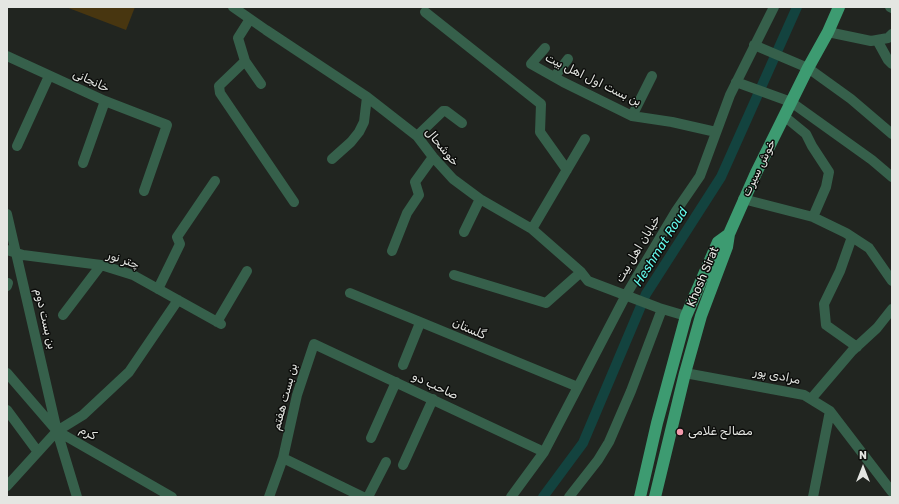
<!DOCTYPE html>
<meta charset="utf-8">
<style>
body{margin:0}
#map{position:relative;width:899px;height:504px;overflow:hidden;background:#212520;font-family:Rubik,sans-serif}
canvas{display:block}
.frame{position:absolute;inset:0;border:8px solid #e4e6e2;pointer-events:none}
.north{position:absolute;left:843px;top:448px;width:40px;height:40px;-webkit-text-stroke:3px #0c0d0b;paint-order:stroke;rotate:0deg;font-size:11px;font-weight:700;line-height:16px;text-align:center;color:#e4e6e2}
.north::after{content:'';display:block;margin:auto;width:14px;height:18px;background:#e4e6e2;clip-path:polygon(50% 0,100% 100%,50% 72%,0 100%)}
</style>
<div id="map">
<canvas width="899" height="504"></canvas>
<div class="frame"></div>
<div class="north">N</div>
</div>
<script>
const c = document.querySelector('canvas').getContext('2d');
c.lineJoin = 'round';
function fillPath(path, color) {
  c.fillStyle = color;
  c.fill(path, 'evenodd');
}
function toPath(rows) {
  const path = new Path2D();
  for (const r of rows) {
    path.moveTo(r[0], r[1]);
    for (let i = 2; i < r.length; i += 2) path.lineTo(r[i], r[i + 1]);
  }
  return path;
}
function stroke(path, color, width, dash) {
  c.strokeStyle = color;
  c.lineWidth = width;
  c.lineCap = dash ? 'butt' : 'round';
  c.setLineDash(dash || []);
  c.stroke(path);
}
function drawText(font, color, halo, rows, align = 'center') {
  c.font = font + ' Rubik,"Noto Sans Arabic",sans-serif';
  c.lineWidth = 3;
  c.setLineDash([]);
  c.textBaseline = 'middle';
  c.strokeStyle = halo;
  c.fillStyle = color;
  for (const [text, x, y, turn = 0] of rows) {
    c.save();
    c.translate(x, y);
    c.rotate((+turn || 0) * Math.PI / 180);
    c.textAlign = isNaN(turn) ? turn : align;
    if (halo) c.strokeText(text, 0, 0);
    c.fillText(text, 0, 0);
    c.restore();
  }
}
fillPath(toPath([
 [66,7,135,7,126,30]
]), '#483610');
stroke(toPath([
 [543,497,583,443,646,294,721,177,797,7]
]), '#13433f', 10);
stroke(toPath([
 [233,7,266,30,367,97,417,136,433,157,453,179,480,199,532,229,581,272,588,281,659,308,686,316],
 [890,7,892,8],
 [425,12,541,104,540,132,567,170],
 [250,19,238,38,245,61,219,86,220,93,294,202],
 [828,32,871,41,888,38,892,34],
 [877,40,888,60,892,64],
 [754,45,808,68,851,99,892,134],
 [545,48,531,64,563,82,632,116,672,122,716,132],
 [7,56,105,101,167,125,144,191],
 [245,61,261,84],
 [555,76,568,59],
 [736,82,791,102,872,160,892,177],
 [632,116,652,76],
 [417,136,443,111,446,111,462,123],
 [17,146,49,76],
 [332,159,351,142,359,132,364,122,367,97],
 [83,163,105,101],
 [743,199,813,217,826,187,829,172,812,146,806,134,784,116],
 [7,214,57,431,77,497],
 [813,217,846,233,869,248,892,281],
 [532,229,585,139],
 [464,232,480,199],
 [852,237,840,271,824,304,826,325,857,347],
 [7,250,23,255,101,265,133,275,221,324],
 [392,251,407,213,419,195,415,182,433,157],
 [454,275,546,303,581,272],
 [7,286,8,283],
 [158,289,180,244,177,237,215,181],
 [350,293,578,387],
 [63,315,101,265],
 [217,322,247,271],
 [403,365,420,323],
 [7,373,57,431,172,497],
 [685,373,804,395,830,411,892,492],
 [811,399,852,351,877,328,892,309],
 [7,410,38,452],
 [371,438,396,382],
 [283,458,363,497],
 [403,465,433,399],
 [7,486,57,431,83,415,129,372,178,300],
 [269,497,283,458,297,395,314,344,544,452],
 [368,497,386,462],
 [511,497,544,452,626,295,676,211,700,176,730,95,774,7],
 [569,497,598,460,609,442,631,391,662,309],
 [813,497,830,411]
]), '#36604b', 10);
stroke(toPath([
 [640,497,657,423,686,316,718,242,729,234],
 [655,497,685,373,701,316,727,247,729,234,756,173,808,68,828,32,839,7]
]), '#3d9b71', 12);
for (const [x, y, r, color] of [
 [680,432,4,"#f39aac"]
]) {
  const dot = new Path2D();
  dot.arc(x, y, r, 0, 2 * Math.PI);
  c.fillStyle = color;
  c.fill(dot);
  stroke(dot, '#0c0d0b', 1.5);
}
drawText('12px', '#e4e6e2', '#0c0d0b', [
 ["بن بست اول اهل بیت",593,80,26],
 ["خانجانی",91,81,24],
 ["خوشحال",442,147,50],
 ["خوش سیرت",759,168,-64],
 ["خیابان اهل بیت",638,249,-59],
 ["چتر نور",123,260,19],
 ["Khosh Sirat",703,277,-67],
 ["بن بست دوم",45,319,77],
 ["گلستان",469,329,23],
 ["مرادی پور",777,376,11],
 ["صاحب دو",435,386,25],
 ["بن بست هفتم",285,397,-75],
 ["کرم",88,433,30]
]);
drawText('12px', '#e4e6e2', '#0c0d0b', [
 ["مصالح غلامی",688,432]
], 'left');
drawText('italic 13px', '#63f8ea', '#0c0d0b', [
 ["Heshmat Roud",661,247,-58]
]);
</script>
